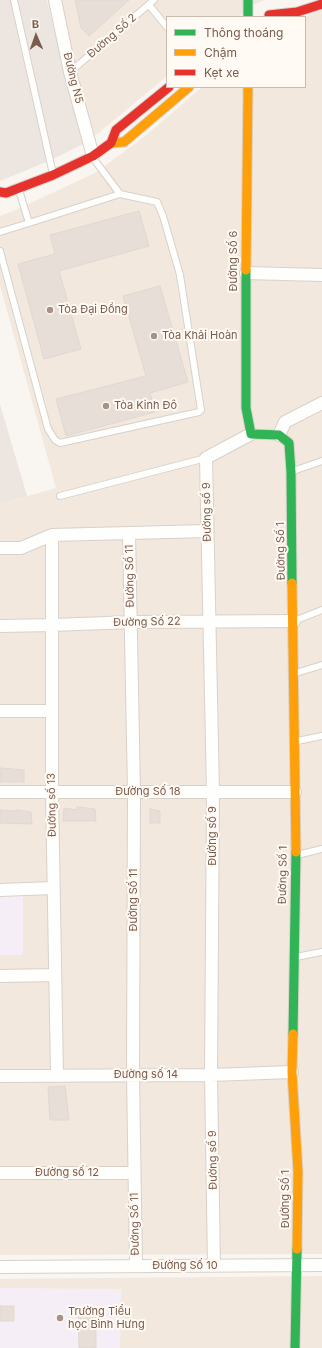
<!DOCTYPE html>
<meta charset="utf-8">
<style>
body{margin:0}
#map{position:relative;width:322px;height:1348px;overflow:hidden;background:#f9f5f0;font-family:Inter,sans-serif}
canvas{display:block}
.legend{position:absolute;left:166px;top:16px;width:140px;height:72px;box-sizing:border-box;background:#fffaf3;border:1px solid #cabbb1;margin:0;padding:5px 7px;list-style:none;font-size:12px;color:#7a5c4d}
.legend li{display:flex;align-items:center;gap:8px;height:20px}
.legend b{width:20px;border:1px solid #cabbb1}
.north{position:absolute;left:16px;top:16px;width:40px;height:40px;-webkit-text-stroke:3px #fffaf3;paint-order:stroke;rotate:358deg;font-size:11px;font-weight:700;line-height:16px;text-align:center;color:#7a5c4d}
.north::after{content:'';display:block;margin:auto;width:14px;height:18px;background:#7a5c4d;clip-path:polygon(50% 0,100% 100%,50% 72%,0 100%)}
</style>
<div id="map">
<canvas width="322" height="1348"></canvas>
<ul class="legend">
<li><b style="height:5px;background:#30b455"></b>Thông thoáng</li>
<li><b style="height:5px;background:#ff9f0a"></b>Chậm</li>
<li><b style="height:5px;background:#e5322d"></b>Kẹt xe</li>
</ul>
<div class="north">B</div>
</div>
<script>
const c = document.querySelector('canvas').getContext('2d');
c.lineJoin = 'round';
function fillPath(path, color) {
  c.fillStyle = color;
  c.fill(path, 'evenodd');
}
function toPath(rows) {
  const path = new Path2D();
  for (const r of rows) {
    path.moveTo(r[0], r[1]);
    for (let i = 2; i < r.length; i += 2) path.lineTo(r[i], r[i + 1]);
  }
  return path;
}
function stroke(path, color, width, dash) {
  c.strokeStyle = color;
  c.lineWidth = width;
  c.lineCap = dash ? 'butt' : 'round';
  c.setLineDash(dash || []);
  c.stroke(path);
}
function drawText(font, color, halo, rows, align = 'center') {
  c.font = font + ' Inter,sans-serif';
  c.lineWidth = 4;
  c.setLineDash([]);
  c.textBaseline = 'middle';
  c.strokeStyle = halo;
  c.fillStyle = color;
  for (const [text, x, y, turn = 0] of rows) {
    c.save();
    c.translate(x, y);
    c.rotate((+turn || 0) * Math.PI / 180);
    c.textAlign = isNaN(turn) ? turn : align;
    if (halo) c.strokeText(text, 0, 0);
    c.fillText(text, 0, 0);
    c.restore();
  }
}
fillPath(toPath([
 [48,0,265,0,253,5,239,17,167,17,167,76,85,144],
 [322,8,322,1254,0,1255,0,504,56,488,0,285,0,216,20,208,95,173,144,137,202,87,305,87,305,17],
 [322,1276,322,1348,0,1348,0,1279]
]), '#f2e8de');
fillPath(toPath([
 [0,0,47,0,83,144,51,160,0,181],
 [0,404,27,496,0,504]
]), '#ede5e0');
fillPath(toPath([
 [23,892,23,955,0,955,0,893],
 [0,1288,121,1289,120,1348,0,1348]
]), '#f6eef6');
const building = toPath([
 [75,0,129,0,89,36,81,28,75,0],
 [139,211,149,246,59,271,81,349,44,359,18,264,55,254,50,235,139,211],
 [160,286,188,382,150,393,155,412,66,436,56,399,146,376,123,296,160,286],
 [1,768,24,770,24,782,0,782,1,768],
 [77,807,95,809,96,821,63,821,64,808,77,810,77,807],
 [150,809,160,811,160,823,150,823,150,809],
 [0,810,16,811,16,810,31,812,32,824,0,823,0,810],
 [65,1086,69,1120,50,1120,48,1087,65,1086],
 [0,1306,14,1306,14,1321,0,1321,0,1306],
 [78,1309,96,1309,96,1348,79,1348,78,1309]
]);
fillPath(building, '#e6ded7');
stroke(building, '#e2d8d2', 1);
const lane = toPath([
 [14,0,53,174],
 [149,5,167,27],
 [70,72,154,0],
 [29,223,120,194],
 [0,232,29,223,19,190],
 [0,251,48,429,55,440,60,443,199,412,201,410,180,275,163,216,157,202,120,194,93,158],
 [293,471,322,461],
 [60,496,206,458],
 [294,621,322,610],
 [296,673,322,665],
 [297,741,322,736],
 [297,855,322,849],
 [296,957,322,952]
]);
const street = toPath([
 [55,0,70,72,93,156],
 [246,273,322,275],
 [279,435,285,422,322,403],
 [129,533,134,792,133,1075,136,1266],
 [52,535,52,792,57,1075],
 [0,548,21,548,52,535,207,531],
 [0,626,53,625,132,622,294,621],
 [0,711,52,711],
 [0,792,295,792],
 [0,890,53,888],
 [0,976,55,975],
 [0,1076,211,1075,292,1072],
 [0,1173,134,1173],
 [214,1266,211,1075,213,792,206,458,251,434],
 [0,1267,322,1265]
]);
const fast = toPath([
 [248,0,248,17],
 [246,270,246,408,251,434,279,435,289,443,291,472,292,583],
 [293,1034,296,852],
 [295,1348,297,1249]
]);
const slow = toPath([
 [111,143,124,142,189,87],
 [246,270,248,87],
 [292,583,296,852],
 [293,1034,292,1072,298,1172,297,1249]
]);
const jam = toPath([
 [269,15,297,12,322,4],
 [0,192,6,193,53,175,93,156,111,143,116,130,169,87]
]);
stroke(lane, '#d7d1cb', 8);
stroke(street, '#d7d1cb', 14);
stroke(fast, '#d9d2cb', 11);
stroke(slow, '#d9d2cb', 11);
stroke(jam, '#d9d2cb', 11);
stroke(lane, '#fefefd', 6);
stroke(street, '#fefefd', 12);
stroke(fast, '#30b455', 9);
stroke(slow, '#ff9f0a', 9);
stroke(jam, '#e5322d', 9);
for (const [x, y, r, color] of [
 [50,310,4,"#a69286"],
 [154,336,4,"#a69286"],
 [106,406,4,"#a69286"],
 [60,1318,4,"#a69286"]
]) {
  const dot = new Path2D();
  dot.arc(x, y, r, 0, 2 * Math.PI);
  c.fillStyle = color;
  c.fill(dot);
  stroke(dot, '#fffaf3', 1.5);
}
drawText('11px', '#7a5c4d', '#fffaf3', [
 ["Đường Số 2",112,36,-41],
 ["Đường N5",73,78,76],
 ["Đường Số 6",234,261,-90],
 ["Đường số 9",207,512,-91],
 ["Đường Số 1",281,551,-91],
 ["Đường Số 11",130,576,-91],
 ["Đường Số 22",147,622,-1],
 ["Đường Số 18",148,792],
 ["Đường số 13",52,805,-91],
 ["Đường số 9",213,836,-90],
 ["Đường Số 1",283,875,-89],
 ["Đường Số 11",134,900,-90],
 ["Đường số 14",146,1075],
 ["Đường số 9",213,1160,-91],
 ["Đường số 12",67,1173],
 ["Đường Số 1",286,1199,-90],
 ["Đường Số 11",135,1224,-91],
 ["Đường Số 10",185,1266]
]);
drawText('11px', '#7a5c4d', '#fffaf3', [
 ["Tòa Đại Đồng",58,310],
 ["Tòa Khải Hoàn",162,336],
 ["Tòa Kinh Đô",114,406],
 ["Trường Tiểu",68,1312],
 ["học Bình Hưng",68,1325]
], 'left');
</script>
